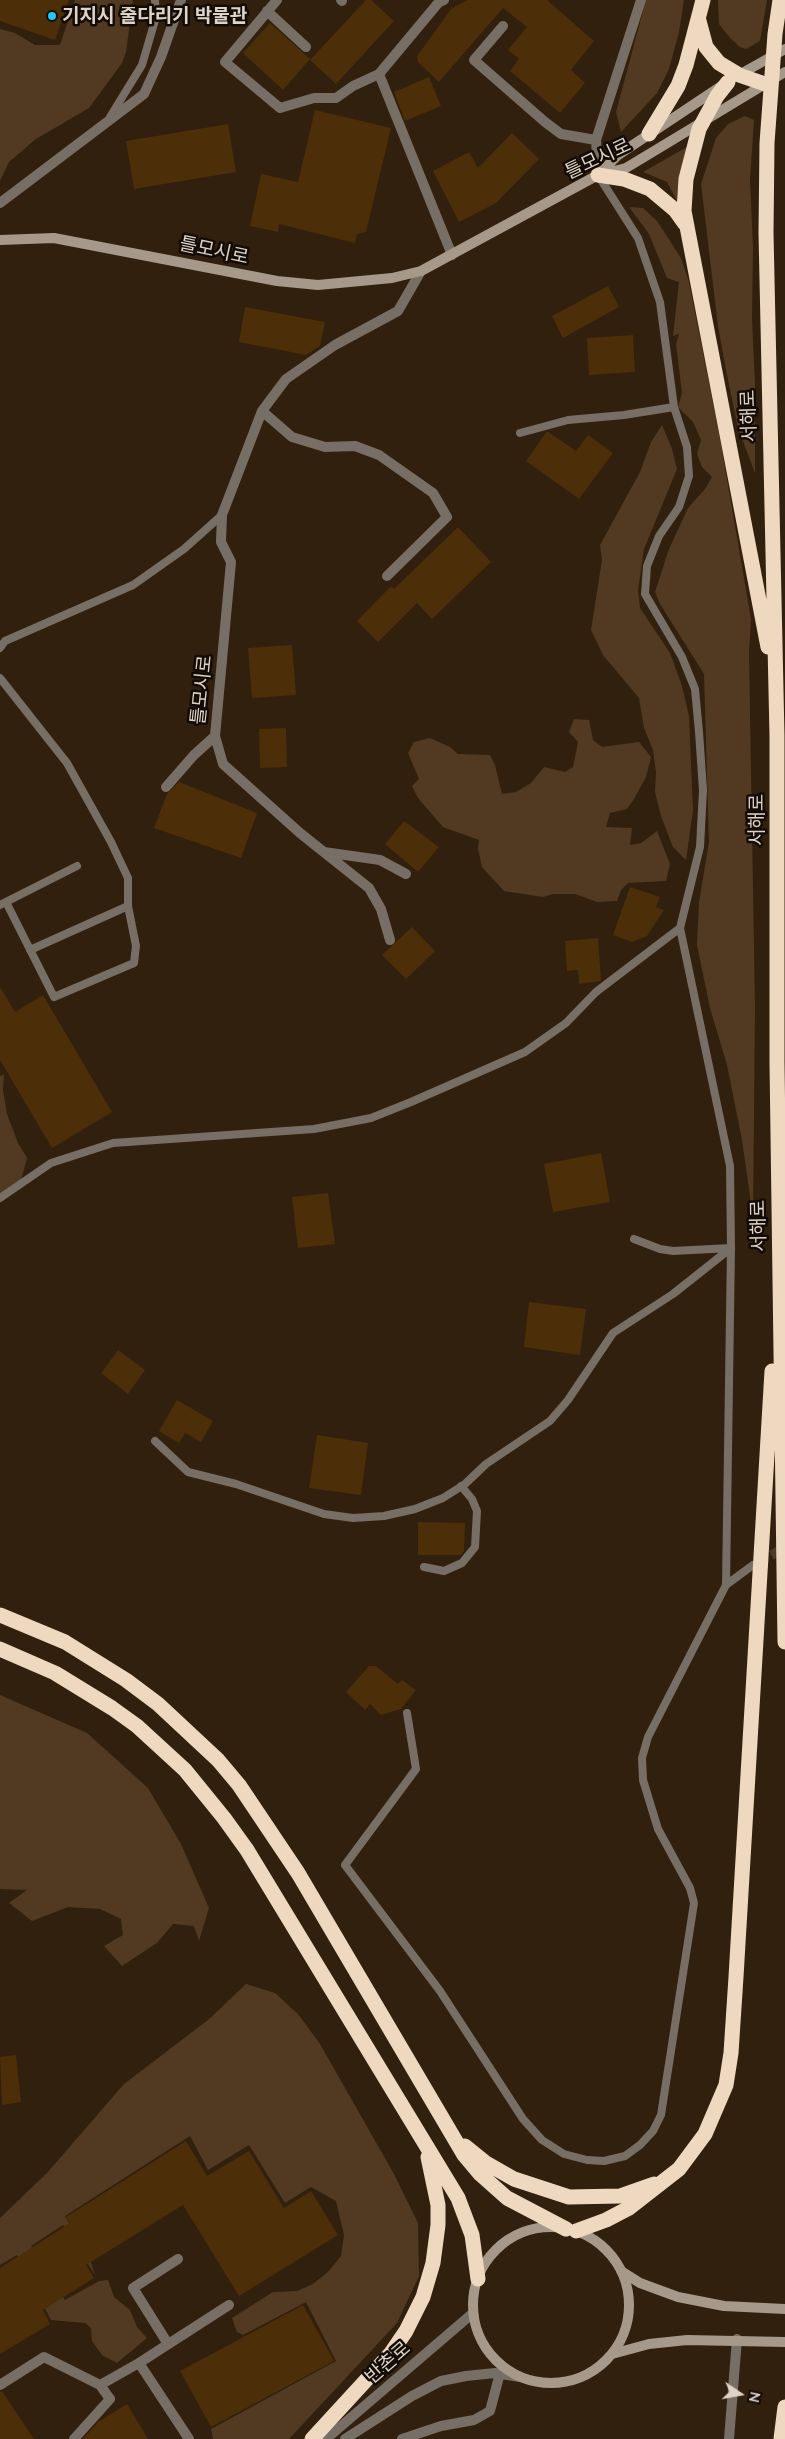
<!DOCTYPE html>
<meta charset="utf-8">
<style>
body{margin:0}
#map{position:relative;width:785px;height:2439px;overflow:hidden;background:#31200d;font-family:Mulish,sans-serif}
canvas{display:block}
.north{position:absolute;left:715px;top:2369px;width:50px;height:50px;-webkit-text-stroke:4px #130b05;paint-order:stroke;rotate:102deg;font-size:14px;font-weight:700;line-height:20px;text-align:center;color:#ded3c7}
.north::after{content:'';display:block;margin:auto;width:18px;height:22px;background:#ded3c7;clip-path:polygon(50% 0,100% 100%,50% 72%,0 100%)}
</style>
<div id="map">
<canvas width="785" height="2439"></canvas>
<div class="north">N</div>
</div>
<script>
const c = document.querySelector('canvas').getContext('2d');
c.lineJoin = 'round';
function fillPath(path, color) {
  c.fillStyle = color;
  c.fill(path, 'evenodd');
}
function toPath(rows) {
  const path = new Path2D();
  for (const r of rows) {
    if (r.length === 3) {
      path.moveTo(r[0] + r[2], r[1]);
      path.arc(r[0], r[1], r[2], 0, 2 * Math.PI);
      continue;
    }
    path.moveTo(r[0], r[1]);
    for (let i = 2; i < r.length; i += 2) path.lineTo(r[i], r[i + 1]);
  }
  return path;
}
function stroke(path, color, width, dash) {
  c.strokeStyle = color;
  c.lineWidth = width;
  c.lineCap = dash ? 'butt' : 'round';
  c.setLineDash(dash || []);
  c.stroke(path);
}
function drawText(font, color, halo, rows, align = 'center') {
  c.font = font + ' Mulish,"Noto Sans KR",sans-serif';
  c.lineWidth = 5;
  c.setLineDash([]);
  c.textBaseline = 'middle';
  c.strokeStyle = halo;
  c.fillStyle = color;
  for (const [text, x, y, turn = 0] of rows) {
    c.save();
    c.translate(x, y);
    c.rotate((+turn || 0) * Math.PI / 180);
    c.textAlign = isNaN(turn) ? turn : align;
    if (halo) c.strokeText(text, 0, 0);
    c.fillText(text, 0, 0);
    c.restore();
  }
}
fillPath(toPath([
 [75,0,133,0,126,52,122,63,89,108,36,139,9,162,0,181,0,29,15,33,35,45,60,45],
 [646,0,684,0,679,32,669,69,657,93,621,132,616,112],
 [718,0,767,0,760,41,746,49,740,47,730,38,719,24],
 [745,116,754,120,750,180,753,247,752,318,755,384,755,473,738,428,726,370,718,326,701,184,716,138,728,124],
 [687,147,679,181,677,201,667,182,643,172],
 [629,207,643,208,657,221,681,258,689,282,721,444,751,619,749,652,755,1008,753,1217,742,1140,727,1065,710,1008,697,945,699,902,709,842,704,674,660,604,655,592,669,549,688,508,705,489,712,477,702,467,697,454,701,440,693,422,678,407,682,393,676,344,679,334,673,336,679,282,667,278,649,234],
 [662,425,672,449,677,469,644,549,638,590,640,608,670,653,682,686,689,716,693,810,686,860,673,847,661,816,655,792,656,772,653,750,644,728,639,698,603,655,591,630,602,560,600,545,640,472,651,442],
 [574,719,589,720,593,740,602,747,639,742,651,757,646,777,634,799,627,809,610,813,606,827,632,828,630,845,641,843,657,831,670,864,666,881,628,883,621,890,617,901,597,902,575,894,553,894,543,897,504,891,482,867,478,849,479,840,443,827,418,798,412,786,419,779,408,753,414,742,430,738,450,747,458,754,490,755,495,765,502,794,516,792,531,783,544,767,565,772,573,767,578,742,569,732],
 [4,1075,3,1090,7,1114,18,1143,27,1158,20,1184,0,1198,0,1076],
 [0,1695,87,1733,148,1788,181,1844,209,1908,199,1941,194,1926,173,1924,157,1943,122,1966,104,1946,123,1935,121,1919,100,1909,68,1907,32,1921,9,1903,27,1890,0,1889],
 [246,1984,275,1993,298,2014,320,2044,394,2174,418,2223,419,2276,397,2323,289,2439,213,2439,211,2429,336,2361,306,2302,243,2335,237,2332,232,2318,273,2292,297,2291,313,2284,329,2271,341,2256,344,2235,336,2201,311,2187,285,2203,249,2145,208,2170,190,2136,65,2216,90,2260,95,2275,63,2225,31,2246,65,2300,99,2281,108,2280,114,2297,130,2310,137,2327,147,2338,117,2363,102,2355,92,2341,91,2328,85,2323,51,2320,17,2255,0,2265,0,2218,47,2173,124,2084,208,2020]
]), '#513a21');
fillPath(toPath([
 [0,0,69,0,55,40,0,21],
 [366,0,371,0,394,21,336,84,310,60],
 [468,0,547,0,594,41,571,70,585,83,560,113,510,71,519,59,508,50,527,27,503,8,439,82,418,62,417,56,452,8],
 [270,23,310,59,283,90,243,53],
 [429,77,441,106,405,121,394,92],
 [315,110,391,128,366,232,357,234,355,243,279,224,278,232,250,226,261,174,298,182],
 [228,124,236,172,134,189,126,141],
 [512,133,539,159,496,203,459,222,433,171,469,152,478,168],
 [608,286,619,307,563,338,552,316],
 [245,307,325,322,320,346,306,355,239,342],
 [633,335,635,372,589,375,587,338],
 [547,431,576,451,588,435,613,453,579,499,526,461],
 [458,527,491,562,432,619,417,603,378,642,357,621,391,586,394,589],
 [292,645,296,695,252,698,248,648],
 [286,728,287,767,260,768,259,729],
 [179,782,257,813,241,858,154,828,167,794],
 [404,821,439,847,418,872,385,844],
 [630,887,660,897,656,907,664,910,647,936,632,942,613,935],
 [412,927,435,951,406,979,382,955],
 [598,938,601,981,579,984,578,970,567,971,565,941],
 [0,987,15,1012,43,995,112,1112,52,1148,0,1060],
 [601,1153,610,1202,553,1212,544,1164],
 [328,1193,335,1244,298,1248,292,1197],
 [529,1302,586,1309,580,1355,524,1347],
 [118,1350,145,1370,128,1394,101,1373],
 [177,1400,213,1421,201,1442,185,1433,179,1443,159,1431],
 [317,1435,368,1443,361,1495,309,1488],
 [418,1522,465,1523,464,1551,461,1555,418,1555],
 [369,1666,376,1666,398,1684,402,1680,416,1690,401,1709,381,1715,370,1704,365,1710,346,1692],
 [16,2055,21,2102,2,2105,0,2057],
 [186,2141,207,2176,249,2151,284,2208,311,2191,338,2235,239,2296,183,2205,86,2265,94,2278,43,2310,50,2324,0,2354,0,2268,70,2223,66,2217],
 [303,2305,334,2361,211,2427,180,2371],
 [2,2391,34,2439,0,2439,0,2392],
 [127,2404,148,2439,83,2439,98,2422]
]), '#4c2e08');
stroke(toPath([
 [758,1562,785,1548]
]), '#4b3b29', 10, [10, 5]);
stroke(toPath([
 [110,117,142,65,156,17,155,0],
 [598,175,638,238,660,302,674,407,687,447,689,476,679,507,659,536,647,566,645,594,682,657,695,689,699,732,703,790,700,847,680,928,730,1166,731,1248,726,1585,753,1565],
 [520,433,568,420,624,415,674,407],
 [0,648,5,641,133,585,184,549,222,515],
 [0,678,67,763,111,842,128,878,128,906,136,946,134,963,54,997,6,902],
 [0,905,77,866],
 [30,950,128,906],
 [0,1198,51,1163,113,1143,314,1129,371,1118,411,1102,525,1052,566,1023,596,992,680,928],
 [634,1239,660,1249,673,1251,731,1248],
 [155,1441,188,1472,236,1484,324,1514,353,1518,384,1516,415,1509,443,1498,465,1484,486,1464,550,1421,568,1400,613,1333,673,1294,731,1248],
 [424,1567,444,1571,462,1563,475,1547,477,1511,472,1499,461,1486],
 [407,1713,416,1769,345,1865,440,1991,523,2119,542,2140,564,2154,587,2160,604,2161,625,2156,640,2145,653,2131,661,2115,694,1903,690,1888,658,1829,643,1780,642,1758,648,1737,726,1585]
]), '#776e65', 8);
stroke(toPath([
 [277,0,225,62,280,108,314,98,336,98,353,86,379,74,439,2,444,0],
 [341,0,342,1],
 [267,11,306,47],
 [503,26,474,60,545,122,561,134,596,140],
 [379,74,452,255],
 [598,175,596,140,641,0],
 [0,203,144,94,161,57,181,0],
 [262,411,292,437,325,447,355,446,379,455,433,493,447,517,387,576],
 [166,787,194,755,215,736],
 [324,852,380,860,406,874],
 [390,940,381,909,369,888,300,833,223,764,215,736,231,562,221,542,222,515,262,411,286,379,335,345,398,311,421,271],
 [168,2344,133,2288,178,2259],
 [0,2385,44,2357,100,2385],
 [74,2439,110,2399,100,2385,139,2363],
 [189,2439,139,2363,229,2305],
 [326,2439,473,2313],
 [345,2439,412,2396,441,2381,466,2376,495,2373,520,2377],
 [402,2439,441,2426,474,2420,490,2411,500,2373],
 [729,2439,737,2339]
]), '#776e65', 10);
stroke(toPath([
 [737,76,785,49],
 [599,174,618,155,723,85],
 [0,240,54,238,277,281,318,285,392,278,421,271,598,175,626,168,785,72],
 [551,2305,78],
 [621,2271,640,2283,678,2297,724,2306,785,2309],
 [612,2354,649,2344,687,2340,785,2342]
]), '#a7998a', 10);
stroke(toPath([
 [780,0,775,34,767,143,766,233,777,736,777,1062,785,1642],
 [699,21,706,47,719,63,739,75,765,84],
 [728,82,717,96,699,129,686,179,684,211,768,647],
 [649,134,678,86,686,65,703,0],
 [598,175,624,179,650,189,675,210,685,224],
 [0,1615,65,1642,126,1680,158,1704,218,1760,239,1785,298,1873,464,2155,480,2174,507,2198,566,2229],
 [0,1649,55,1673,112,1708,137,1726,185,1770,224,1818,247,1850,458,2198,472,2235,478,2279],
 [465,2146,486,2163,514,2179,569,2197,620,2196,654,2184],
 [576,2231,606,2220,629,2208,679,2169,705,2134,726,2085,731,2053,736,1977,772,1371],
 [312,2439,391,2353,406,2331,423,2297,433,2263,438,2225,438,2205,428,2157],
 [781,2439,785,2407]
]), '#eed8c0', 15);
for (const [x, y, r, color] of [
 [52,16,5,"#1dc9fd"]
]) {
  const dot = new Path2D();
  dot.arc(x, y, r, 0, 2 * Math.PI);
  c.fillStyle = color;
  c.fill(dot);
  stroke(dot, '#130b05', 2);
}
drawText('bold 19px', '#ded3c7', '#130b05', [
 ["기지시 줄다리기 박물관",62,16]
], 'left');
drawText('19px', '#ded3c7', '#130b05', [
 ["틀모시로",598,159,-25],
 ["틀모시로",214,251,12],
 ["서해로",749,416,-92],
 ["틀모시로",202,690,-84],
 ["서해로",757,820,-90],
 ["서해로",759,1226,-91],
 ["반촌로",388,2363,-41]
]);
</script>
